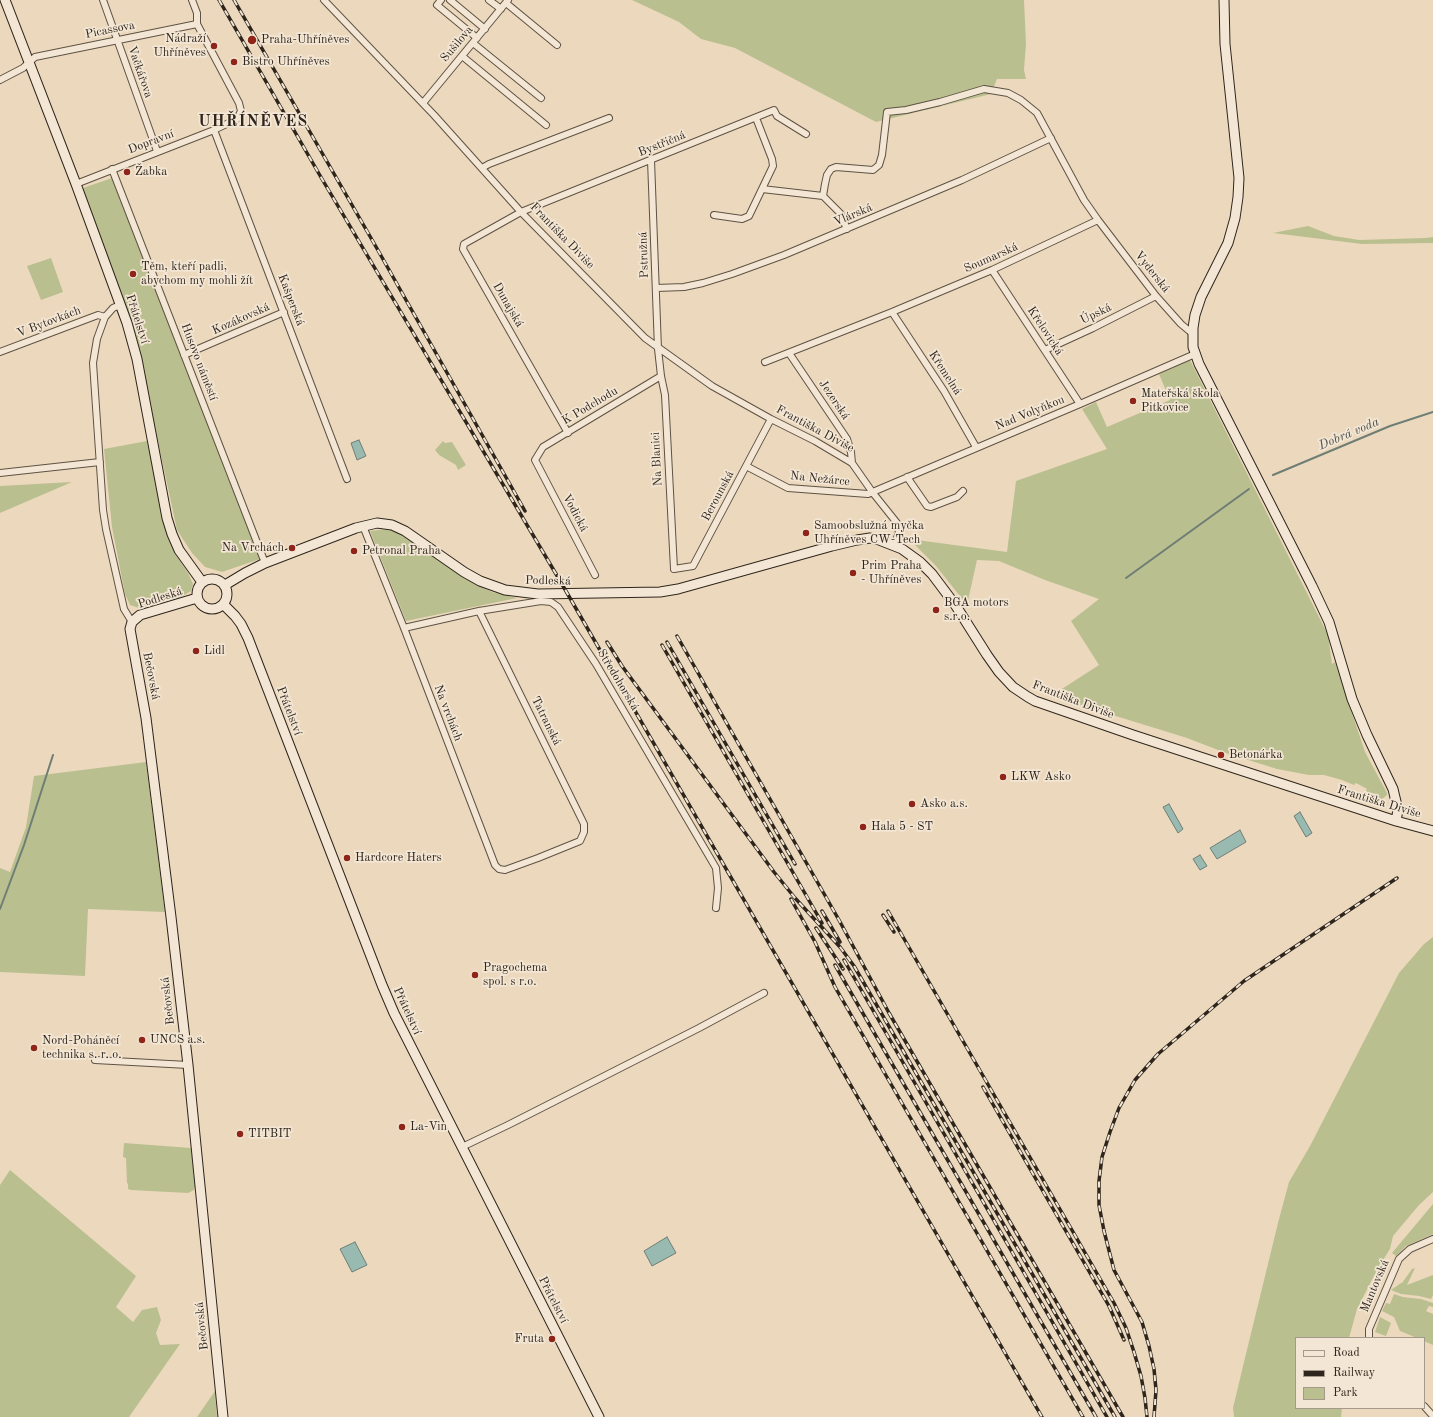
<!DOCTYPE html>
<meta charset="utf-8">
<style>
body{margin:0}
#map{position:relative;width:1433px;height:1417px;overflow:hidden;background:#ecd9bd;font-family:"Old Standard TT",serif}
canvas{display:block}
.legend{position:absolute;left:1295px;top:1337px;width:130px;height:72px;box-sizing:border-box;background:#f3e6d4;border:1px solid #a4998a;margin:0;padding:5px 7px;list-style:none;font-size:12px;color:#2e251c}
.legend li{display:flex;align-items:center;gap:8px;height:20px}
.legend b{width:20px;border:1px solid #a4998a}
</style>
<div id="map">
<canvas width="1433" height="1417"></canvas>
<ul class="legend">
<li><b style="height:5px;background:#f3e6d4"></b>Road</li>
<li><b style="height:5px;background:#2e251c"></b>Railway</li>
<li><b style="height:11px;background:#babf8f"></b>Park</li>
</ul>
</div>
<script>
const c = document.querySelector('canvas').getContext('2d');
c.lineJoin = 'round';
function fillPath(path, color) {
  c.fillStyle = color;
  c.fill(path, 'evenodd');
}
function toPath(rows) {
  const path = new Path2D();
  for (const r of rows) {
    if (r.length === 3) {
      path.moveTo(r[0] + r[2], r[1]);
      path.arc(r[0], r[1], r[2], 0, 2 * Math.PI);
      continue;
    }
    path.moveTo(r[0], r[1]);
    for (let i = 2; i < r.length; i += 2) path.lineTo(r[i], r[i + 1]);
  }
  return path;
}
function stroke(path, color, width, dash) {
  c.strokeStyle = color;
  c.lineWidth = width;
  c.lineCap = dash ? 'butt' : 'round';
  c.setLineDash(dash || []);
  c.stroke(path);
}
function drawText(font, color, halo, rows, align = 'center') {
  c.font = font + ' "Old Standard TT",serif';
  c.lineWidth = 3.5;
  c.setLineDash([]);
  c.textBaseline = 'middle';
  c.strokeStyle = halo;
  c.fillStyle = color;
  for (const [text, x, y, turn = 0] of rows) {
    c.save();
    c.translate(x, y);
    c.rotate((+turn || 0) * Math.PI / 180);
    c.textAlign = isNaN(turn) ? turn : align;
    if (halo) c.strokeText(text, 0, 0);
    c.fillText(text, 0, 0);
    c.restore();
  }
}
fillPath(toPath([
 [632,0,1024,0,1026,44,1024,70,1026,79,997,79,991,94,876,122,735,48,701,39,679,22],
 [112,178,260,559,222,572,205,567,192,553,177,530,139,353,129,316,83,191,83,188],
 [1308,226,1334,236,1359,240,1425,238,1433,237,1433,243,1362,244,1273,233],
 [51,258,63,292,41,300,27,266],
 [1190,360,1328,635,1332,664,1335,662,1365,752,1387,793,1387,795,1381,800,1366,791,1367,789,1356,783,1354,785,1342,780,1324,775,1309,775,1277,769,1226,753,1187,738,1051,696,1099,665,1071,621,1099,599,1045,580,999,561,977,560,967,605,936,566,909,539,1007,552,1016,481,1107,449,1082,409,1096,402,1107,427,1170,400,1159,374],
 [147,441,166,532,175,554,188,573,193,584,191,591,181,597,139,608,130,605,125,594,112,527,104,449],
 [443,441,445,443,452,442,466,465,458,470,456,465,439,455,435,450],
 [72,482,0,513,0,486],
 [388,529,403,535,464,578,492,592,517,598,406,621,370,531],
 [146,762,165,912,88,909,85,976,0,972,0,868,10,872,26,827,34,776],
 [1433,937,1433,1192,1419,1205,1393,1236,1390,1249,1378,1268,1357,1309,1349,1338,1296,1338,1296,1408,1342,1408,1341,1417,1234,1417,1233,1408,1244,1362,1278,1223,1289,1182,1310,1146,1399,973,1424,944],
 [124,1143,191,1148,195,1187,194,1190,188,1193,131,1190,128,1189,128,1184,127,1183,126,1158,123,1157],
 [10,1170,136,1276,116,1307,133,1322,142,1310,157,1307,161,1320,156,1333,160,1345,180,1344,129,1417,0,1417,0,1185],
 [1433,1204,1433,1234,1406,1246,1396,1256,1392,1253],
 [1415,1268,1407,1285,1433,1275,1433,1295,1431,1299,1419,1296,1401,1294,1391,1290,1401,1283,1402,1283,1412,1269],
 [1394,1294,1403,1297,1421,1299,1433,1303,1433,1307,1429,1306,1426,1311,1433,1314,1433,1345,1424,1341,1424,1338,1417,1338,1400,1331,1394,1317,1382,1311,1386,1303,1390,1304],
 [1380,1317,1391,1323,1386,1336,1375,1332],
 [215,1391,217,1417,197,1417]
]), '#babf8f');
const water = toPath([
 [359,440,366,456,357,460,351,443,359,440],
 [1169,804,1183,829,1178,833,1163,807,1169,804],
 [1300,812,1312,833,1306,837,1294,816,1300,812],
 [1240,830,1246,842,1217,859,1210,848,1240,830],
 [1200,855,1207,866,1200,870,1193,859,1200,855],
 [667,1237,676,1253,652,1266,644,1251,667,1237],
 [355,1242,367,1265,352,1272,340,1249,355,1242]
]);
fillPath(water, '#99bab1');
stroke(water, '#6e7e75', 1);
stroke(toPath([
 [1273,475,1390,426,1433,412],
 [1126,578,1249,489],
 [0,909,24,845,53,755]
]), '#6e7e75', 2);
const street = toPath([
 [103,0,157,151],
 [324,0,434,115,521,212,645,338,712,386,771,419,815,441,852,463,873,493,897,523,899,533,894,545],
 [441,0,437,5,477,38],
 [450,0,485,29],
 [489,0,501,9],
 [506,3,557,45],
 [473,43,541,98],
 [462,56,546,125],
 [0,80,23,68,35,57,197,24],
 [423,103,508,0],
 [214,130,347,479],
 [651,160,658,349,661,376,665,395,674,569,693,566,771,419],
 [482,168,489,164,609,118],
 [112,169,265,563],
 [76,184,214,130,237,119,241,111,239,103,197,24,197,13,192,0],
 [762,189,823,196,840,213,847,229],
 [823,196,825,184,827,175,831,169,836,167,873,170,879,165,882,155,887,112,906,110,940,102,984,89,1008,93,1021,100,1037,113,1084,200,1098,220,1156,296,1181,324,1193,334],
 [714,215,742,219,749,216,773,166,772,159,756,118],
 [992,270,1080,404],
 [656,288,684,287,703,283,732,274,784,255,962,180,1051,138],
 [120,305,113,308,105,317,97,339,93,363,103,510,106,529,124,609,132,622],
 [892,312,944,391,976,447],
 [1045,350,1093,328,1156,296],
 [0,352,98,315,105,317],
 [789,353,847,439,851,452,852,463],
 [184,355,284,312],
 [765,362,892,312,992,270,1098,220],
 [568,433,463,249,464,244,521,212,774,110,777,116,806,134],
 [746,466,788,488,868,494,1080,404,1195,354],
 [0,473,100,462],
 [907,477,927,506,931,507,957,497,963,491],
 [363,526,404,628,495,865,499,869,505,870,538,858,580,841,584,832,584,824,479,611],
 [595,575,535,460,543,447,661,376],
 [404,628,479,611,541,601,551,602,558,607,596,664,716,868,718,888,716,908],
 [95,1060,188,1065],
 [462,1147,508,1125,699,1028,764,993],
 [1369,1338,1369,1329,1399,1259,1410,1249,1433,1239],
 [1424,1406,1433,1416]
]);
const secondary = toPath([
 [5,0,76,184,127,323,137,359,167,518,172,534,179,550,202,582],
 [1224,0,1225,44,1239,178,1238,197,1235,218,1228,243,1201,297,1195,315,1193,328,1193,347,1199,364,1312,586,1329,622,1352,699,1367,735,1393,789,1398,810,1396,821],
 [212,594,15],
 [225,585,245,573,265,563,356,528,377,523,392,525,405,531,464,572,480,581,505,590,538,594,660,592,678,589,832,546,857,540,870,538,879,540,902,549,920,562,932,574,956,606,987,655,999,672,1013,687,1028,697,1035,701,1133,735,1396,821,1433,831],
 [197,598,140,615,132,622,130,629,146,718,171,917,188,1065,223,1417],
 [223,604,235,616,241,624,248,638,382,985,394,1013,599,1417]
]);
stroke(street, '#5e5244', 8);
stroke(secondary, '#2e251c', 11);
stroke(street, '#f3e6d4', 6);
stroke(secondary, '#f3e6d4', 9);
const rail = toPath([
 [219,0,322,179,559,579,1042,1417],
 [234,0,375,245,525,511],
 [677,636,839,920,889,1013,1123,1417],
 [607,642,622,666,774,872,795,898,840,947,854,966,1115,1417],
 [667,642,795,864],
 [662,645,822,923],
 [791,899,815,942,835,987,1083,1417],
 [822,911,840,942],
 [888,911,1114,1303,1126,1328,1134,1352,1141,1376,1145,1398,1147,1417],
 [883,915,894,932],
 [816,928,843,969],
 [844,960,1107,1417],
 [835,965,1096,1417],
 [983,1087,1109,1306,1124,1340],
 [1154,1417,1156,1390,1154,1369,1149,1346,1142,1322,1114,1270,1104,1231,1099,1205,1099,1181,1102,1157,1110,1132,1119,1108,1135,1080,1158,1054,1244,981,1397,878]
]);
stroke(rail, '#2e251c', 3.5);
stroke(rail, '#f3e6d4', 2, [6]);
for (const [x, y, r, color] of [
 [252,40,5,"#8f2418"],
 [214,46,4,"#8f2418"],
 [234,62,4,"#8f2418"],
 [127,172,4,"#8f2418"],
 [133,274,4,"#8f2418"],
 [1133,401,4,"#8f2418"],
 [806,533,4,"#8f2418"],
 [292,548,4,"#8f2418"],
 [354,551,4,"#8f2418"],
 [853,573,4,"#8f2418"],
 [936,610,4,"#8f2418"],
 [196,651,4,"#8f2418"],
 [1221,755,4,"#8f2418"],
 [1003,777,4,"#8f2418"],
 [912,804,4,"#8f2418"],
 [863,827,4,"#8f2418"],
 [347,858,4,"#8f2418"],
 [475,975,4,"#8f2418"],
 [142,1040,4,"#8f2418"],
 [34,1048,4,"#8f2418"],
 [402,1127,4,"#8f2418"],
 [240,1134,4,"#8f2418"],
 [552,1339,4,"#8f2418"]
]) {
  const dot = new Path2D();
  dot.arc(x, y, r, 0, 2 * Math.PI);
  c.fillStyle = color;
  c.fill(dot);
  stroke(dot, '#f3e6d4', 1.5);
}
drawText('12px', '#2e251c', '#f3e6d4', [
 ["Picassova",110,30,-11],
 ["Sušilova",457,44,-50],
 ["Vačkářova",140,72,71],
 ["Dopravní",151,142,-21],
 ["Bystřičná",662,144,-22],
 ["Vlárská",853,215,-23],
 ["Františka Diviše",562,236,46],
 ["Pstružná",644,255,-92],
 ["Soumarská",991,258,-24],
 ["Vyderská",1152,272,52],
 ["Kašperská",291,300,69],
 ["Dunajská",508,305,60],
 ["Úpská",1096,314,-26],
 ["Přátelství",137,319,72],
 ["Kozákovská",241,319,-24],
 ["V Bytovkách",49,322,-21],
 ["Křelovická",1045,331,57],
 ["Husovo náměstí",199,362,69],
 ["Křemelná",945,373,57],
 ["Jezerská",834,400,56],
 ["K Podchodu",590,406,-31],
 ["Nad Volyňkou",1030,413,-22],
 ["Františka Diviše",815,429,28],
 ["Na Blanici",657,459,-93],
 ["Na Nežárce",820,479,6],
 ["Berounská",718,496,-62],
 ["Vodická",575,513,62],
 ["Podleská",548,581,1],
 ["Podleská",160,598,-18],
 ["Bečovská",151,676,79],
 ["Středohorská",618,680,59],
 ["Františka Diviše",1073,700,21],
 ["Přátelství",289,711,69],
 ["Na vrchách",448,713,69],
 ["Tatranská",546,721,64],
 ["Františka Diviše",1379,802,17],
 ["Bečovská",168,1001,-97],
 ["Přátelství",407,1011,65],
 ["Mantovská",1375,1286,-67],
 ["Přátelství",553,1300,63],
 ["Bečovská",202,1326,-96]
]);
drawText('12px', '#2e251c', '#f3e6d4', [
 ["Nádraží",206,39,"right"],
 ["Uhříněves",206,53,"right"],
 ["Praha-Uhříněves",261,40],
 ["Bistro Uhříněves",242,62],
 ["Žabka",135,172],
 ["Těm, kteří padli,",141,267],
 ["abychom my mohli žít",141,281],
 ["Mateřská škola",1141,394],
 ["Pitkovice",1141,408],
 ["Samoobslužná myčka",814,526],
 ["Uhříněves CW-Tech",814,540],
 ["Na Vrchách",284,548,"right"],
 ["Petronal Praha",362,551],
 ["Prim Praha",861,566],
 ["- Uhříněves",861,580],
 ["BGA motors",944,603],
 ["s.r.o.",944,617],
 ["Lidl",204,651],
 ["Betonárka",1229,755],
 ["LKW Asko",1011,777],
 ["Asko a.s.",920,804],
 ["Hala 5 - ST",871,827],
 ["Hardcore Haters",355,858],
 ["Pragochema",483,968],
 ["spol. s r.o.",483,982],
 ["UNCS a.s.",150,1040],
 ["Nord-Poháněcí",42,1041],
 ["technika s. r. o.",42,1055],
 ["La-Vin",410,1127],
 ["TITBIT",248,1134],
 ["Fruta",544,1339,"right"]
], 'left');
drawText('italic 13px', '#4e5249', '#f3e6d4', [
 ["Dobrá voda",1349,434,-23]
]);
c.letterSpacing = '1px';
drawText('bold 16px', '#2e251c', '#f3e6d4', [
 ["UHŘÍNĚVES",253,122]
]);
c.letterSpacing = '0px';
</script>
